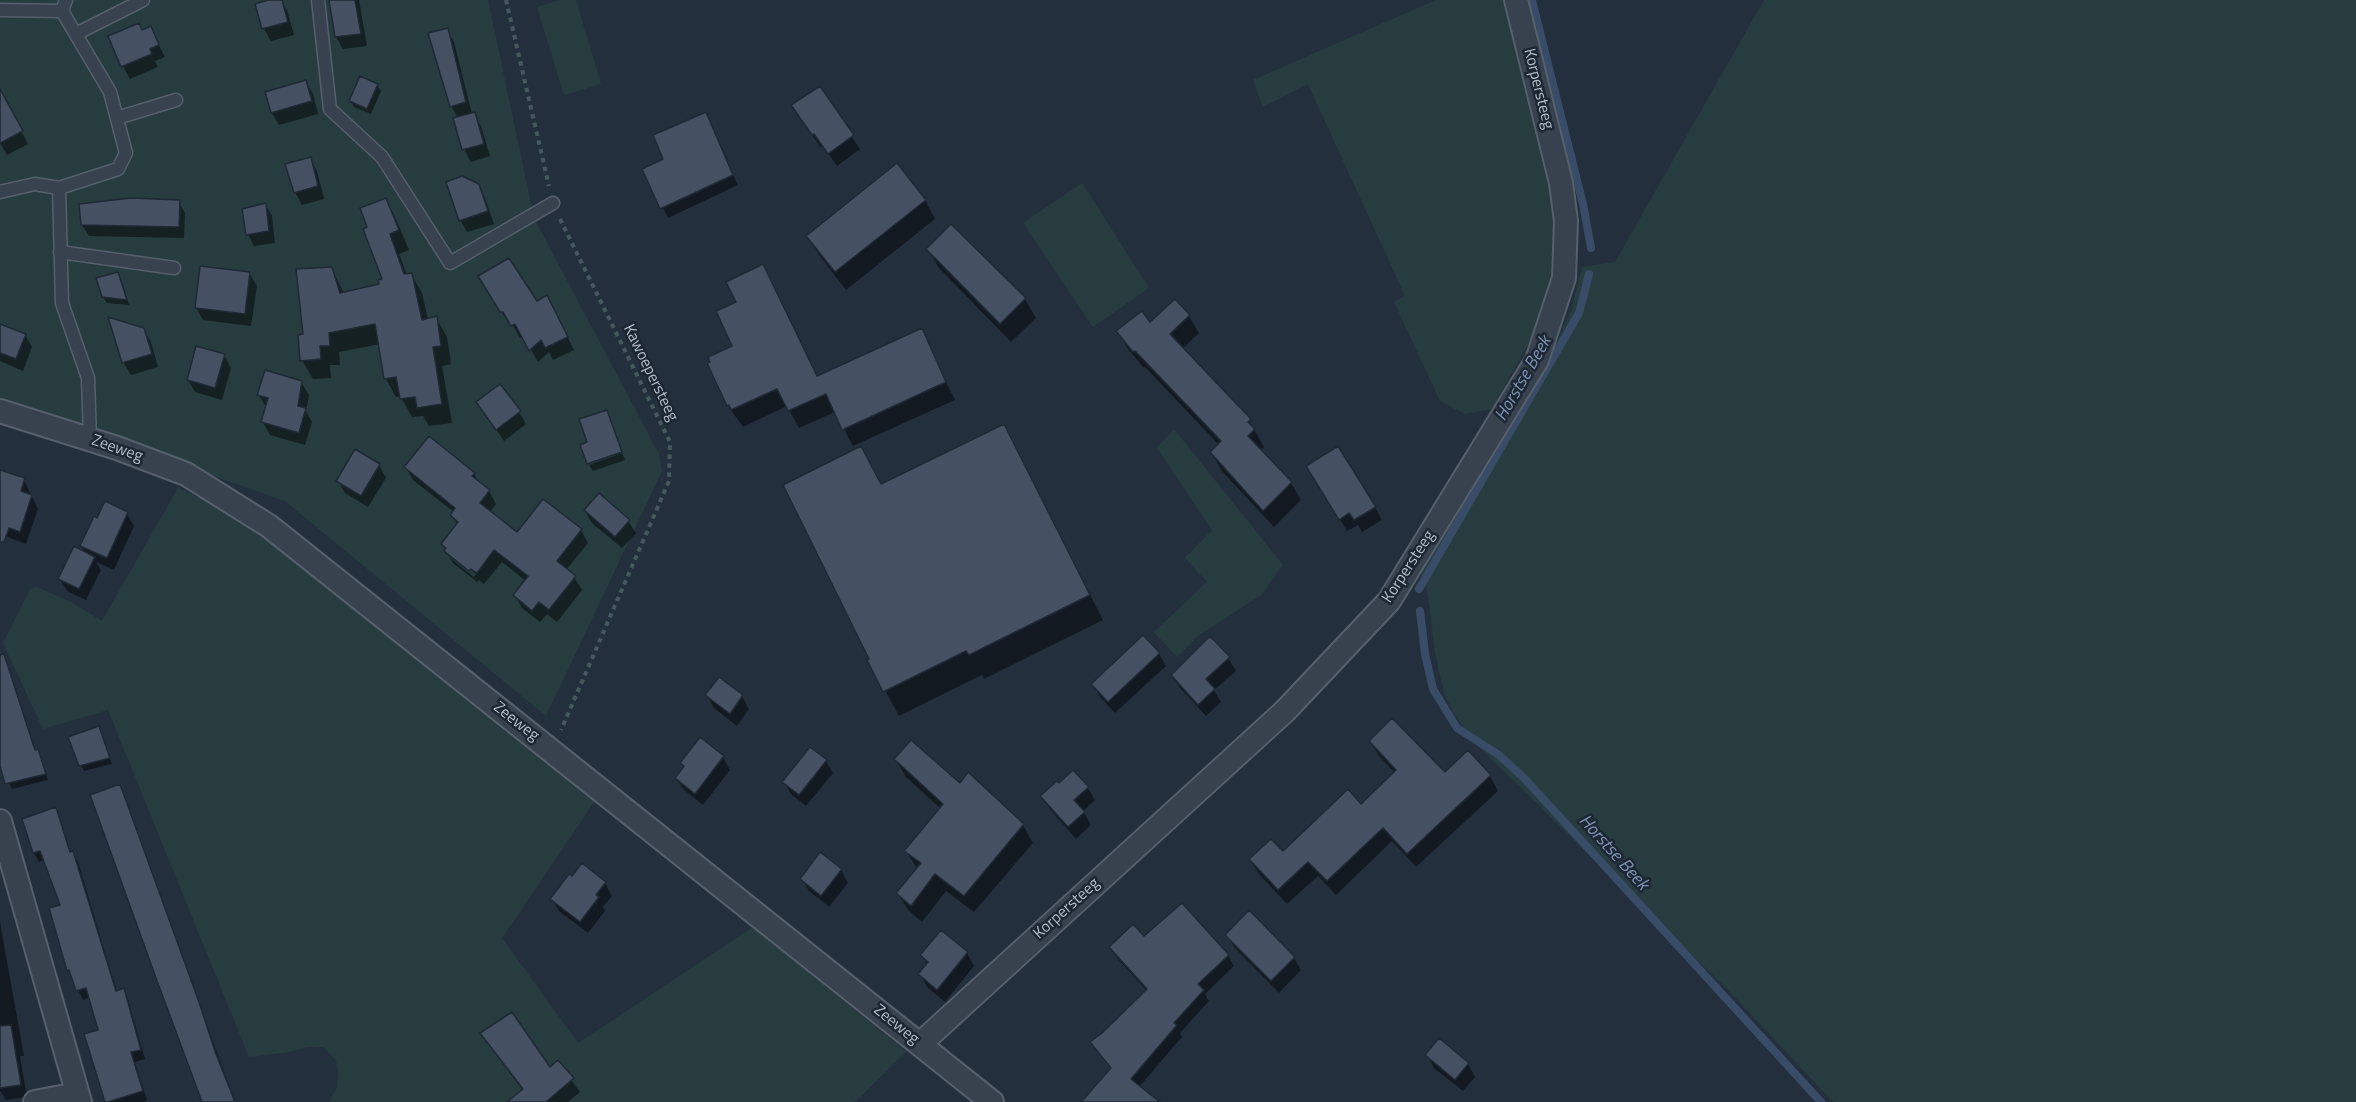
<!DOCTYPE html>
<style>
body{margin:0}
canvas{display:block;background:#242f3e}
</style>
<canvas width="2356" height="1102"></canvas>
<script>
const c = document.querySelector('canvas').getContext('2d');
c.lineJoin = 'round';
function fillPath(path, color) {
  c.fillStyle = color;
  c.fill(path, 'evenodd');
}
function toPath(rows) {
  const path = new Path2D();
  for (const r of rows) {
    path.moveTo(r[0], r[1]);
    for (let i = 2; i < r.length; i += 2) path.lineTo(r[i], r[i + 1]);
  }
  return path;
}
function stroke(path, color, width, dash) {
  c.strokeStyle = color;
  c.lineWidth = width;
  c.lineCap = dash ? 'butt' : 'round';
  c.setLineDash(dash || []);
  c.stroke(path);
}
function drawText(font, color, halo, rows, align = 'center') {
  c.font = font + ' "Titillium Web",sans-serif';
  c.lineWidth = 5;
  c.setLineDash([]);
  c.textBaseline = 'middle';
  c.strokeStyle = halo;
  c.fillStyle = color;
  for (const [text, x, y, turn = 0] of rows) {
    c.save();
    c.translate(x, y);
    c.rotate((+turn || 0) * Math.PI / 180);
    c.textAlign = isNaN(turn) ? turn : align;
    if (halo) c.strokeText(text, 0, 0);
    c.fillText(text, 0, 0);
    c.restore();
  }
}
fillPath(toPath([
 [0,0,488,0,534,218,659,454,662,471,546,716,285,501,0,401],
 [560,0,576,0,601,84,564,95,537,7],
 [1436,0,1504,0,1555,202,1558,267,1541,321,1492,409,1465,414,1440,401,1394,302,1405,296,1308,84,1263,107,1253,80],
 [1764,0,2356,0,2356,1102,1833,1102,1732,994,1472,740,1451,708,1444,693,1435,653,1428,595,1420,567,1555,346,1571,311,1582,267,1615,262],
 [1082,183,1149,288,1093,327,1023,223],
 [1174,429,1283,565,1261,595,1198,636,1177,657,1154,632,1207,582,1185,558,1212,530,1157,448],
 [178,488,221,507,305,567,426,667,595,801,502,938,578,1043,753,927,906,1052,855,1102,329,1102,337,1087,338,1070,336,1061,324,1047,307,1047,290,1052,249,1057,108,710,43,729,3,643,30,589,37,587,73,603,102,621]
]), '#263c3f');
fillPath(toPath([
 [273,0,281,0,287,10,294,35,271,41,264,29,257,5],
 [331,0,359,0,367,46,343,49,336,37],
 [150,28,165,57,155,61,158,67,130,79,123,66,142,31],
 [447,29,454,42,472,114,481,126,490,156,471,162,464,149,458,118,451,106],
 [306,81,313,94,318,114,279,125,272,113],
 [377,85,381,91,371,114,354,107,351,101],
 [819,88,860,149,837,166,822,145,820,147,793,106],
 [0,100,11,111,28,144,7,155,0,143],
 [706,114,728,160,726,161,738,185,668,218,644,170,665,160],
 [310,159,317,171,324,199,302,205,295,192],
 [478,185,485,198,494,224,467,232,460,220],
 [386,200,396,219,409,250,399,254,407,275,411,274,422,293,428,320,436,318,447,337,451,364,442,366,452,423,429,426,423,416,412,417,401,397,396,397,386,379,380,344,339,352,340,365,330,365,331,378,313,379,302,360,304,336,331,268,344,293,380,286,384,280,369,228],
 [925,200,935,219,846,290,819,255,808,236],
 [179,202,185,213,184,238,89,236,82,225],
 [265,204,272,216,275,243,254,246,248,234],
 [951,226,1025,299,1036,318,1011,342,939,268,928,249],
 [117,273,121,279,129,305,107,303,103,297],
 [249,273,257,286,251,326,203,320,196,308],
 [480,277,554,310,574,350,553,360,549,352,538,362,523,336,520,338,512,324,509,324],
 [772,283,818,377,921,330,955,400,853,446,835,412,799,428,787,406,743,427,728,406,709,364,734,347],
 [1189,316,1199,333,1182,349,1249,420,1264,447,1260,451,1291,483,1301,500,1274,527,1221,470,1212,453,1219,445,1145,367,1144,368,1128,349,1118,332],
 [110,319,143,329,151,342,158,367,131,375,124,363],
 [0,325,25,335,32,347,23,371,0,361],
 [224,355,231,368,222,400,195,392,188,380],
 [301,382,309,395,306,411,312,422,305,445,270,435,263,422,267,409,259,395],
 [478,403,519,412,526,424,504,441],
 [1004,426,1103,620,984,679,982,675,899,716,869,661,861,448,882,486],
 [622,453,625,460,593,471,589,465],
 [379,465,386,478,368,507,345,493,338,481],
 [406,467,474,474,479,483,489,491,496,504,490,512,517,534,581,530,588,543,566,570,574,577,582,590,557,622,547,614,540,622,522,608,515,595,526,581,502,562,484,584,479,580,477,582,453,563,449,557,474,577,476,574,450,554,449,555,443,544,458,525,451,515,454,512,413,480],
 [0,475,24,480,38,509,26,544,0,534],
 [1315,479,1375,507,1382,520,1362,532,1358,525,1347,531],
 [585,511,628,521,636,533,622,548,592,523],
 [127,514,134,526,114,570,96,562,101,570,86,600,67,591,60,579,86,554,81,546,97,520],
 [1143,637,1159,654,1166,666,1115,713,1100,697,1093,684],
 [1228,658,1236,671,1214,690,1221,702,1206,716,1180,688,1172,676],
 [0,674,35,751,37,751,40,756,48,780,12,789,9,783,0,755],
 [707,695,742,696,749,709,737,726,714,708],
 [101,733,112,764,84,771,81,765],
 [701,740,723,757,730,770,703,805,684,790,676,778,684,768,682,764],
 [1370,741,1445,774,1468,753,1490,776,1498,791,1416,867,1392,841,1336,895,1318,876,1287,904,1259,874,1251,860,1283,854,1361,806,1395,773,1379,756],
 [896,760,960,786,968,775,1023,825,1033,843,974,912,946,891,922,922,908,910,898,893,918,870,906,851,941,809,906,777],
 [826,761,833,773,806,806,791,794,784,782],
 [1088,788,1095,800,1083,811,1091,825,1076,839,1049,808,1042,796],
 [123,792,235,1102,202,1102],
 [55,809,60,818,71,853,78,862,117,992,123,990,128,999,145,1059,135,1062,147,1100,145,1102,106,1102,100,1031,90,997,83,1000,68,970,62,906,45,860,39,862,34,853,24,820],
 [821,854,841,870,848,883,829,907,809,891,802,879],
 [583,865,605,883,612,896,603,907,605,911,588,933,559,911,552,899],
 [0,922,24,1056,20,1056,27,1097,6,1100,0,1091],
 [1227,935,1294,958,1301,970,1279,993,1234,947],
 [1144,938,1228,956,1234,966,1205,994,1209,1001,1180,1033,1182,1037,1139,1087,1157,1102,1095,1102,1112,1069,1092,1042,1147,991,1117,958,1111,947],
 [967,953,974,966,945,1002,927,987,920,974,928,965,922,955],
 [482,1033,550,1069,558,1062,580,1092,568,1102,518,1102,523,1091],
 [1427,1055,1468,1064,1475,1077,1463,1091,1434,1068]
]), '#0007');
stroke(toPath([
 [1532,0,1583,204,1591,248],
 [1419,589,1579,313,1589,274],
 [1420,611,1425,654,1433,689,1457,728,1499,755,1524,778,1821,1102]
]), '#394c67', 8);
const building = toPath([
 [268,0,282,0,288,22,262,29,255,4,268,0],
 [329,0,355,0,361,34,335,37,329,0],
 [139,23,142,30,151,26,159,45,150,49,152,54,121,67,108,36,139,23],
 [448,28,466,102,450,107,428,33,448,28],
 [360,76,378,84,367,109,349,101,360,76],
 [306,80,312,101,271,113,265,92,306,80],
 [820,86,854,135,828,154,814,134,812,135,791,105,820,86],
 [0,89,23,131,0,143,0,89],
 [475,112,484,144,462,150,453,118,475,112],
 [706,112,733,175,660,209,642,169,663,159,653,135,706,112],
 [311,157,318,186,294,193,285,164,311,157],
 [897,163,926,200,835,272,806,236,897,163],
 [462,176,479,184,488,211,459,221,446,182,462,176],
 [131,198,180,200,179,227,81,225,79,204,131,198],
 [386,198,399,230,390,234,404,274,412,273,422,320,437,316,441,346,433,347,442,404,417,408,415,397,400,399,396,377,384,379,375,324,329,333,330,346,320,346,321,359,300,361,298,335,303,334,296,269,332,267,340,293,379,284,378,280,382,279,363,229,367,227,360,208,386,198],
 [266,203,269,231,246,235,242,209,266,203],
 [951,224,1026,298,1000,324,926,249,951,224],
 [509,258,537,301,547,295,568,337,545,348,541,340,529,351,515,324,511,326,503,312,500,312,478,276,509,258],
 [763,264,817,376,922,328,946,382,842,430,826,394,788,411,777,389,731,410,729,405,727,406,707,363,710,362,708,357,732,346,716,311,736,302,726,282,763,264],
 [200,266,250,272,245,314,195,308,200,266],
 [118,272,127,300,102,297,96,278,118,272],
 [1175,299,1190,315,1170,334,1251,419,1248,422,1255,429,1248,436,1292,482,1263,511,1210,452,1221,441,1135,351,1133,352,1116,331,1142,311,1150,322,1175,299],
 [108,317,144,328,152,354,122,363,108,317],
 [0,324,26,334,16,359,0,353,0,324],
 [196,346,225,354,215,388,187,380,196,346],
 [265,370,302,381,298,406,306,408,299,433,261,422,268,398,257,395,265,370],
 [500,384,521,411,496,430,476,402,500,384],
 [607,410,622,452,587,464,580,445,587,442,579,419,607,410],
 [1004,424,1090,595,969,655,966,651,883,692,867,660,869,659,783,485,861,446,881,484,1004,424],
 [429,436,475,473,472,476,490,490,480,503,517,532,543,499,582,529,557,561,576,576,549,610,539,602,532,611,513,595,528,576,494,550,477,573,471,569,469,571,444,551,446,548,441,544,458,522,450,515,455,508,404,467,429,436],
 [1338,446,1376,507,1354,520,1349,513,1339,520,1306,466,1338,446],
 [355,449,380,464,361,496,336,481,355,449],
 [0,470,25,478,21,491,32,495,20,532,9,528,4,542,0,542,0,470],
 [599,493,630,520,615,537,584,510,599,493],
 [105,501,128,512,107,558,80,546,94,516,97,518,105,501],
 [74,546,95,557,79,589,58,579,74,546],
 [1143,635,1160,653,1108,702,1091,684,1143,635],
 [1210,636,1230,657,1206,679,1215,689,1198,705,1171,675,1210,636],
 [4,654,35,750,38,749,46,774,5,784,0,766,0,655,4,654],
 [719,677,743,695,730,714,705,695,719,677],
 [1392,718,1445,772,1468,750,1491,775,1407,854,1383,828,1327,881,1308,862,1278,890,1249,859,1271,839,1283,851,1348,789,1361,804,1396,770,1369,741,1392,718],
 [99,726,110,758,79,766,68,737,99,726],
 [700,737,724,756,695,794,675,778,684,766,680,763,700,737],
 [911,740,960,783,968,772,1024,824,964,896,935,874,911,906,896,893,921,863,904,851,943,804,894,759,911,740],
 [810,747,827,760,799,795,782,782,810,747],
 [1073,770,1089,787,1074,800,1085,812,1068,827,1040,796,1057,781,1059,783,1073,770],
 [120,784,199,1002,216,1054,235,1102,202,1102,156,978,90,795,120,784],
 [56,807,70,852,73,851,116,991,124,988,141,1050,131,1052,143,1091,108,1102,105,1102,84,1034,98,1030,86,988,76,991,69,970,67,971,49,908,60,905,40,851,33,853,22,819,56,807],
 [820,852,842,869,821,896,800,879,820,852],
 [582,863,606,882,596,895,599,897,580,922,550,899,569,874,572,876,582,863],
 [1182,903,1229,955,1198,984,1204,990,1174,1023,1177,1025,1131,1079,1160,1102,1081,1102,1111,1068,1090,1042,1102,1033,1147,989,1109,947,1133,924,1144,936,1182,903],
 [1249,910,1295,957,1271,981,1225,935,1249,910],
 [941,930,968,952,937,990,918,974,928,962,920,955,941,930],
 [512,1012,550,1067,558,1060,574,1078,546,1102,507,1102,523,1089,480,1033,512,1012],
 [11,1025,21,1085,0,1088,0,1026,11,1025],
 [1439,1038,1469,1063,1455,1080,1425,1055,1439,1038]
]);
fillPath(building, '#455162');
stroke(building, '#1f2835', 1.5);
const service = toPath([
 [318,0,330,109,382,157,450,263,553,203],
 [0,10,62,11],
 [76,34,143,0],
 [117,118,176,100],
 [59,188,118,169,126,153,110,92,62,11,66,0],
 [0,192,35,184,59,188,62,303,88,378,90,439],
 [60,252,174,268]
]);
const minor = toPath([
 [0,411,117,448,186,474,269,526,992,1102],
 [0,821,80,1102],
 [920,1044,1285,711,1389,601,1537,360,1564,278,1566,221,1561,183,1516,0],
 [35,1102,77,1094]
]);
stroke(service, '#565f6c', 15);
stroke(minor, '#565f6c', 26);
stroke(toPath([
 [506,0,549,186],
 [560,219,670,442,669,481,561,730]
]), '#44595c', 4, [4.5, 4.5]);
stroke(service, '#38414e', 12);
stroke(minor, '#38414e', 22);
drawText('16px', '#b4bcc9', '#1d2633', [
 ["Korpersteeg",1538,89,76],
 ["Kawoepersteeg",650,373,64],
 ["Zeeweg",117,449,19],
 ["Korpersteeg",1409,567,-57],
 ["Zeeweg",516,722,38],
 ["Korpersteeg",1067,909,-42],
 ["Zeeweg",896,1025,39]
]);
drawText('italic 18px', '#7c92b1', '#1d2633', [
 ["Horstse Beek",1524,379,-60],
 ["Horstse Beek",1613,853,48]
]);
</script>
